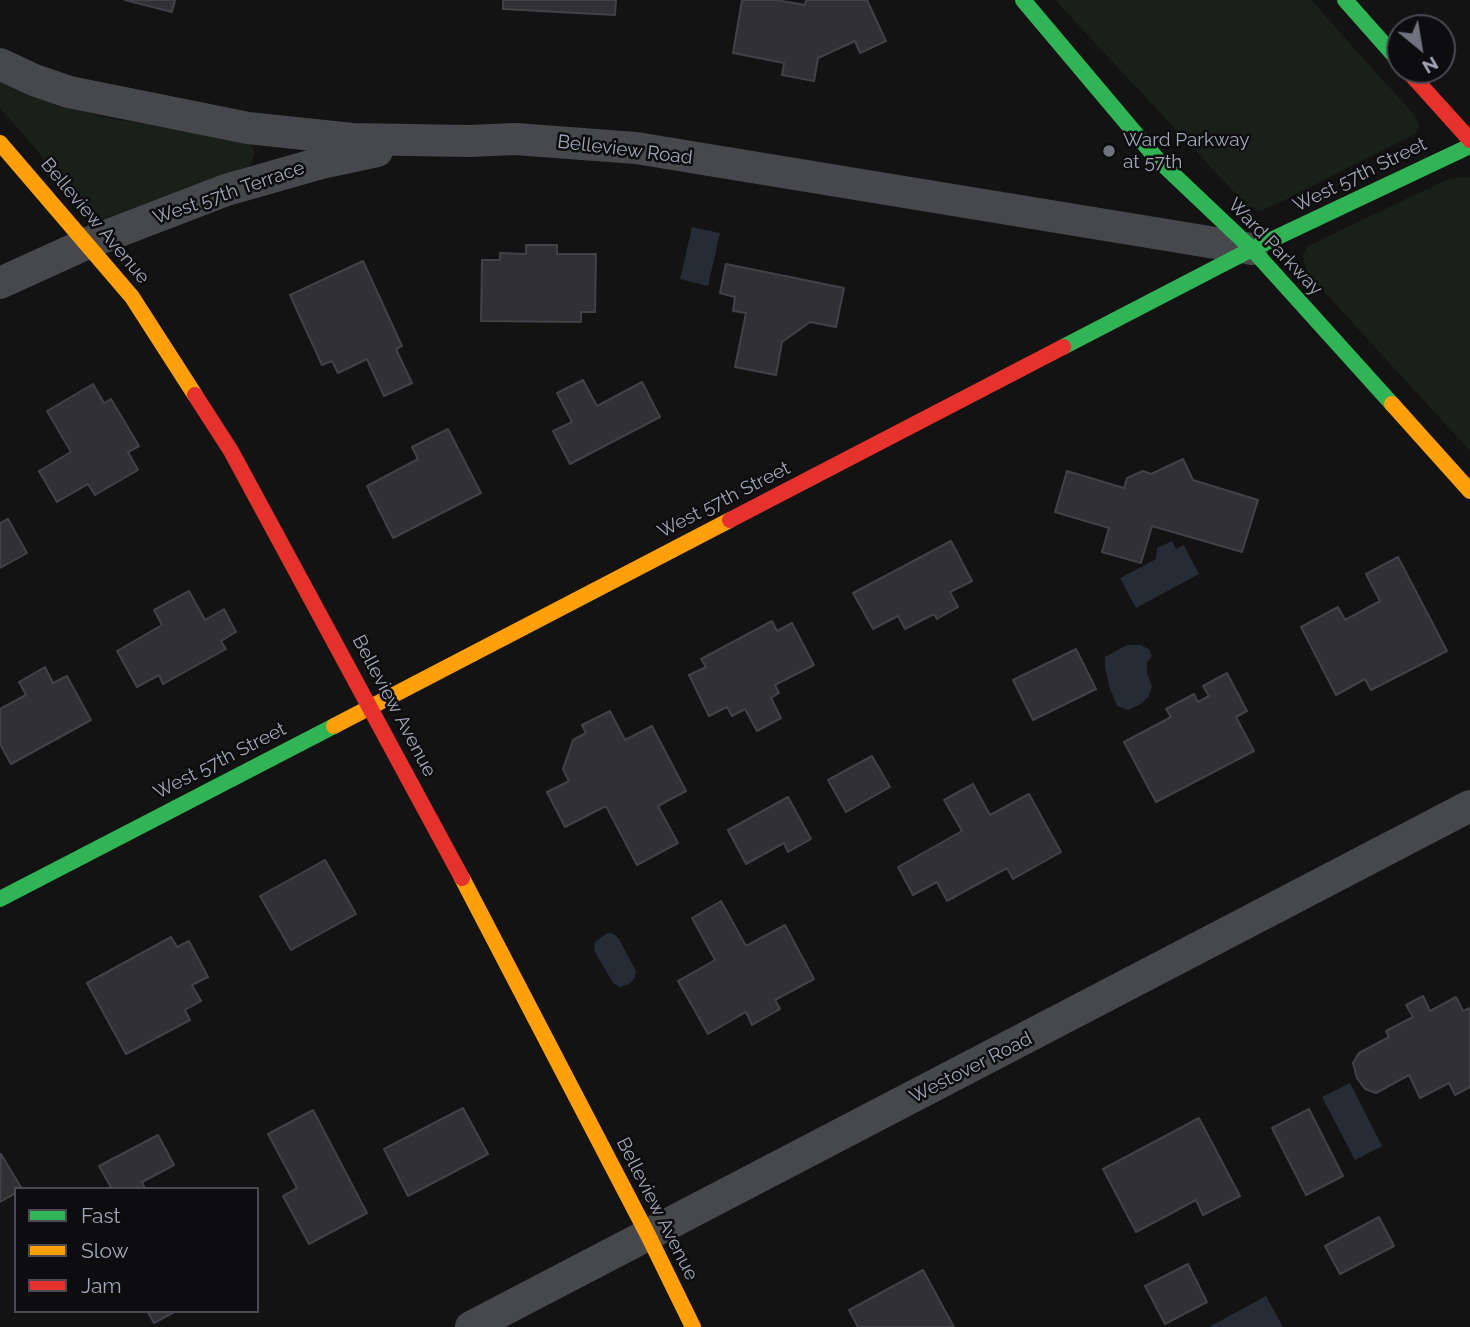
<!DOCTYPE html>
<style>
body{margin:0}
#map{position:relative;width:1470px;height:1327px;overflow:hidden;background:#131313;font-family:Raleway,sans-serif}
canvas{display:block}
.legend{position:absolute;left:14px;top:1187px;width:245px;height:126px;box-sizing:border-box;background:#0d0d0f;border:2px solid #494a52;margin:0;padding:9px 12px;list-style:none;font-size:21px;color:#a2a6b6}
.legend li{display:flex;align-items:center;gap:14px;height:35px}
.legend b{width:35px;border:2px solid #494a52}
.north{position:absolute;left:1386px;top:14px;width:70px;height:70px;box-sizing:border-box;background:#0d0d0f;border:2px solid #494a52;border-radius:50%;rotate:150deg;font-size:19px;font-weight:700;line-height:28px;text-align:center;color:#a2a6b6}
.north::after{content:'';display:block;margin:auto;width:24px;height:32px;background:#70737d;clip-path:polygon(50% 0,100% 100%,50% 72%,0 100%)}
</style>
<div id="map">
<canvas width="1470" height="1327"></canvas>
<ul class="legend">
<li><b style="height:9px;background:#30b455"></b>Fast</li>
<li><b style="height:9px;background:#ff9f0a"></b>Slow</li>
<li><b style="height:9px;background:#e5322d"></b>Jam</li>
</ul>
<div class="north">N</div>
</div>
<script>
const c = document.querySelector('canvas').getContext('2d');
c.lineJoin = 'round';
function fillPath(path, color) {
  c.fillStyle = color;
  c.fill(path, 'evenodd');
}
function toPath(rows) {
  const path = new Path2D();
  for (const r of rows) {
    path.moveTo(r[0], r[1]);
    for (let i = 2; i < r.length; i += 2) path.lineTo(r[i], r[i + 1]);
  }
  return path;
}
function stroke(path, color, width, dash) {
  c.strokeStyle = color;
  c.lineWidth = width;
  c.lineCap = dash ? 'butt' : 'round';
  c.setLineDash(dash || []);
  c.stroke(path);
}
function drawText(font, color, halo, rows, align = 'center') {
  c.font = font + ' Raleway,sans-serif';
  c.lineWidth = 5;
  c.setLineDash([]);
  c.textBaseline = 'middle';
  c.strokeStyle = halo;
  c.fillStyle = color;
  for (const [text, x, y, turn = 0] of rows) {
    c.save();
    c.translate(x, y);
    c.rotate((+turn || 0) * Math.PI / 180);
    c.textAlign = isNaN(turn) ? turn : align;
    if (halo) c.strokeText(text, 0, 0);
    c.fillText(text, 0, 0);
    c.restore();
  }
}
fillPath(toPath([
 [1055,0,1311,0,1416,117,1419,127,1415,134,1275,205,1259,211,1248,207],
 [0,78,102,117,250,142,255,153,250,166,101,220,90,212,0,108],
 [1465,177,1470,178,1470,451,1306,272,1303,256,1308,246,1448,179]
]), '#19201a');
fillPath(toPath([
 [692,227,720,233,708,286,680,279],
 [1172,541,1176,549,1184,545,1199,574,1136,608,1120,578,1156,559,1157,548],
 [1127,645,1140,645,1149,649,1152,656,1147,663,1147,673,1152,686,1149,696,1141,704,1128,710,1117,706,1109,686,1105,666,1105,657],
 [607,933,614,934,619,939,636,971,635,978,629,984,620,987,613,983,594,950,595,942],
 [1350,1083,1382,1146,1355,1160,1322,1097],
 [1266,1296,1283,1327,1209,1327]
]), '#252c35');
const building = toPath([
 [125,0,175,0,172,12,125,0],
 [503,0,616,0,615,15,503,9,503,0],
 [742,0,776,0,805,5,806,0,867,0,886,41,860,53,855,41,818,58,814,81,782,75,784,63,733,53,742,0],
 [526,245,557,245,557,254,596,254,595,312,581,312,581,322,481,321,482,260,500,260,500,253,526,254,526,245],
 [363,261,402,346,396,349,412,383,384,396,367,359,338,373,332,361,322,365,290,295,363,261],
 [726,264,844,288,836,327,810,322,782,342,776,375,735,367,746,313,733,311,735,297,720,293,726,264],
 [583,380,597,406,642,382,660,417,570,464,553,431,572,422,557,393,583,380],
 [93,384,104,403,111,399,139,446,128,452,138,470,95,495,88,484,57,502,39,471,71,452,47,411,93,384],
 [448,429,481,493,393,538,367,486,418,459,412,447,448,429],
 [1183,459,1193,480,1258,500,1242,552,1152,526,1141,563,1102,552,1109,528,1055,512,1067,471,1124,488,1127,478,1143,471,1151,474,1183,459],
 [8,519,27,553,0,568,0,523,8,519],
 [951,541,972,581,950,592,958,607,937,619,934,614,905,629,898,616,873,629,853,593,951,541],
 [1398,557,1447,651,1371,690,1365,679,1336,695,1301,627,1338,607,1345,620,1380,601,1366,574,1398,557],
 [189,591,205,620,224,609,236,632,221,641,226,649,163,684,159,675,137,687,117,651,162,625,154,610,189,591],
 [772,621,777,631,792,623,814,665,775,685,779,693,771,698,781,718,757,731,745,709,732,716,727,707,709,716,689,675,706,667,701,659,772,621],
 [1076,649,1096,689,1033,720,1013,680,1076,649],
 [45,667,53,683,67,676,91,720,11,764,0,744,0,709,26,695,19,682,45,667],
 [1227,673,1247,711,1236,717,1254,751,1156,802,1124,742,1171,717,1166,709,1194,694,1198,702,1209,696,1203,686,1227,673],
 [610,711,625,740,652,726,686,791,658,806,678,843,637,865,606,806,565,827,547,792,569,781,563,769,573,740,586,733,582,725,610,711],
 [872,756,890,787,846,812,828,780,872,756],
 [973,784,990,815,1029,794,1061,852,1013,879,1007,868,947,901,937,882,913,895,898,867,962,831,944,800,973,784],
 [788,797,811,839,788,852,784,843,746,864,728,830,788,797],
 [325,860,356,914,291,950,260,896,325,860],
 [721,901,746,946,785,925,814,979,775,1000,780,1009,752,1025,746,1012,708,1034,678,981,715,960,692,918,721,901],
 [171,937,177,947,189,941,208,977,192,985,201,1001,185,1010,190,1020,126,1054,87,983,171,937],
 [1423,996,1430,1011,1456,997,1463,1011,1470,1008,1470,1087,1455,1095,1449,1083,1420,1098,1409,1075,1376,1093,1365,1089,1357,1078,1353,1063,1359,1053,1389,1037,1386,1031,1413,1017,1406,1005,1423,996],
 [463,1108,488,1154,408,1196,384,1149,463,1108],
 [1309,1109,1343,1176,1306,1195,1272,1128,1309,1109],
 [313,1110,367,1213,309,1244,283,1196,297,1188,268,1134,313,1110],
 [1199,1118,1240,1196,1203,1215,1196,1200,1136,1232,1103,1169,1199,1118],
 [158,1135,174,1165,142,1182,145,1189,112,1189,99,1166,158,1135],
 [1,1154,22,1189,16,1189,16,1193,0,1202,1,1154],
 [1379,1217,1394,1246,1340,1274,1325,1246,1379,1217],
 [1188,1264,1207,1302,1165,1324,1145,1286,1188,1264],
 [923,1270,954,1327,858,1327,849,1310,923,1270],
 [147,1311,176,1311,154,1323,147,1311]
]);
fillPath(building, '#313133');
stroke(building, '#414247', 2);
stroke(toPath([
 [0,64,34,80,69,92,248,128,352,139,469,141,515,139,636,148,1252,249],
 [0,283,88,243,226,190,321,163,377,151],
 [471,1327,1470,806]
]), '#46484c', 32);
stroke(toPath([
 [1023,0,1157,159,1252,249,1392,404],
 [1345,0,1400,62],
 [1063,347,1252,249,1470,146],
 [0,899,334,726]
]), '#30b455', 16);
stroke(toPath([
 [0,143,132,297,195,395],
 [1392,404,1470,491],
 [334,726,730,520],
 [462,878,648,1235,693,1327]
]), '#ff9f0a', 16);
stroke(toPath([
 [1407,70,1470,140],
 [195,395,231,451,462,878],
 [730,520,1063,347]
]), '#e5322d', 16);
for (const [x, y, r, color] of [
 [1109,151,7,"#70737d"]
]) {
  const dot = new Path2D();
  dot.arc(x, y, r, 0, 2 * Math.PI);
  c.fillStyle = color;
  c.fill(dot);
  stroke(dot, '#0d0d0f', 2.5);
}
drawText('19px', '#a2a6b6', '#0d0d0f', [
 ["Ward Parkway",1123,140],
 ["at 57th",1123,162]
], 'left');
drawText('19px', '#a2a6b6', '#0d0d0f', [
 ["Belleview Road",625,150,7],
 ["West 57th Street",1360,175,-26],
 ["West 57th Terrace",229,193,-19],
 ["Belleview Avenue",95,221,50],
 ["Ward Parkway",1275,247,46],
 ["West 57th Street",724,500,-27],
 ["Belleview Avenue",394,706,62],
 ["West 57th Street",220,761,-27],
 ["Westover Road",971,1068,-27],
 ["Belleview Avenue",657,1209,63]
]);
</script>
